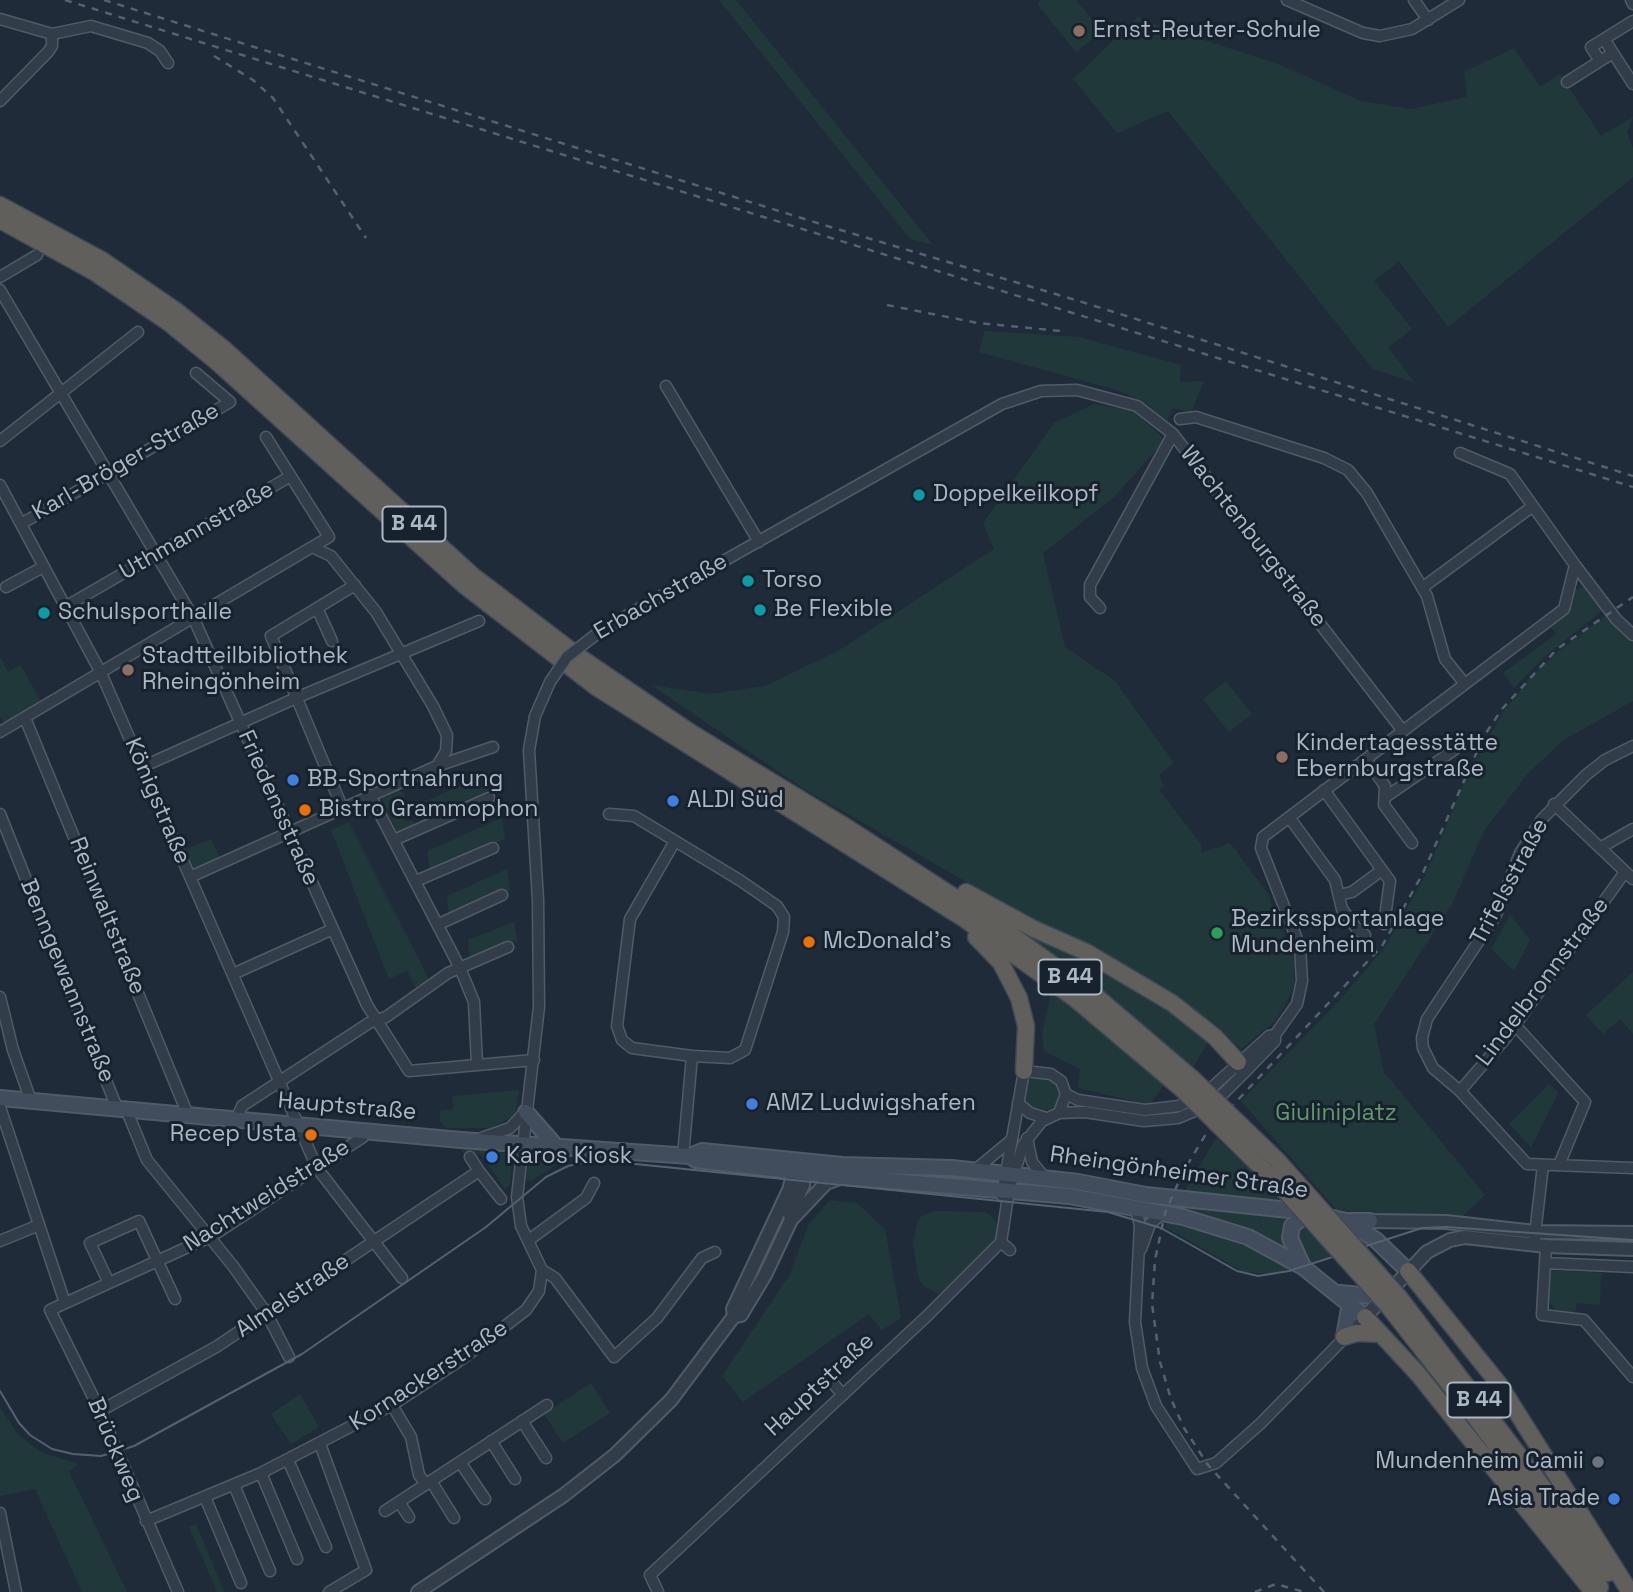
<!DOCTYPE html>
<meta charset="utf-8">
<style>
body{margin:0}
canvas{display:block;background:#1f2b39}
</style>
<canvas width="1633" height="1592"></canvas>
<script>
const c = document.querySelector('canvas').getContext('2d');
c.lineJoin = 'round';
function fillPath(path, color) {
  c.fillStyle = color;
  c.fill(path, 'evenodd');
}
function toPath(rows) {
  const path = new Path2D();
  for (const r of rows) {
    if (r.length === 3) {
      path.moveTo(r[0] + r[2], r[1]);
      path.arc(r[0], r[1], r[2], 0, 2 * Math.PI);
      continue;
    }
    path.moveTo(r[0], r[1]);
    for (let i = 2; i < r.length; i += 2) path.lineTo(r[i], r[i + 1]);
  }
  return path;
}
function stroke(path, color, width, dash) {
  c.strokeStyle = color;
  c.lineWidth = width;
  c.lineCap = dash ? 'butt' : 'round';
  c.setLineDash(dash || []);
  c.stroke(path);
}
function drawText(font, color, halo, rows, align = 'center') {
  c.font = font + ' "Space Grotesk",sans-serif';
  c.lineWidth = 6;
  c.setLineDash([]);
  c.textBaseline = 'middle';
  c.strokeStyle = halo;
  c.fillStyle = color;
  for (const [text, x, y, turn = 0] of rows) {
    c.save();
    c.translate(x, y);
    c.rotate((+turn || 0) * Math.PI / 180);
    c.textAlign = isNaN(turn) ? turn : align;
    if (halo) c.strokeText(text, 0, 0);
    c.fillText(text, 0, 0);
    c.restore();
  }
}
fillPath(toPath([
 [719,0,736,0,933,245,910,239],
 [1042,0,1076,0,1102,31,1076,52,1037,4],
 [1139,16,1142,20,1278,64,1361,101,1411,109,1467,97,1464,72,1514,48,1540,87,1560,74,1601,136,1633,117,1627,132,1633,149,1633,177,1448,327,1399,261,1374,281,1412,329,1388,347,1414,382,1373,369,1168,111,1117,133,1073,79],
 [985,331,1079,337,1181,365,1180,382,1204,381,1191,412,1173,408,1167,420,1146,404,1120,391,979,352],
 [1094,404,1134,411,1165,440,1114,497,1043,553,1065,647,1115,681,1174,763,1159,775,1164,786,1159,790,1201,844,1202,853,1230,843,1268,894,1294,959,1294,985,1286,1004,1275,1021,1241,1049,1218,1026,1083,944,1035,921,804,789,651,685,710,694,765,686,838,651,994,549,983,523,1054,423],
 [1582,587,1588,589,1603,610,1544,657,1514,688,1503,673,1556,634,1551,627,1570,610,1574,591],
 [1607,615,1633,640,1633,701,1565,739,1529,772,1484,831,1452,904,1374,1024,1384,1072,1485,1195,1461,1218,1363,1214,1336,1209,1241,1101,1338,1002,1383,950,1425,876,1466,778,1505,709,1531,677,1559,651],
 [0,657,8,672,21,665,41,702,4,723,0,716],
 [1226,681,1252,714,1229,732,1203,699],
 [493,771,495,792,422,824,422,803],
 [398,790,404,793,405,821,414,821,414,827,401,833,397,831,382,799],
 [502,818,505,839,430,872,427,851],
 [349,822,430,982,417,991,407,971,389,979,331,830],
 [211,839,220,859,193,870,184,850],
 [507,869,510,890,449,917,447,896],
 [1510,915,1530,940,1514,971,1491,949],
 [514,922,517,941,470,961,468,940],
 [1005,923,1068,950,1143,992,1210,1039,1193,1067],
 [1633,972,1633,1034,1620,1019,1603,1034,1586,1015],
 [1051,993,1106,1030,1166,1082,1150,1105,1078,1088,1080,1069,1044,1051,1042,1033],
 [1042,1093,18],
 [1549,1084,1558,1093,1531,1147,1509,1124],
 [519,1090,515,1115,491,1128,446,1128,440,1120,440,1111,454,1109,452,1096],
 [1216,1138,1261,1179,1284,1201,1185,1191],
 [466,1148,487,1150,487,1161,497,1162,497,1152,513,1154,510,1185,505,1189,481,1154,465,1155,461,1150],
 [530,1155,556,1157,556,1165,531,1181,526,1180],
 [830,1200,857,1203,885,1229,901,1318,882,1330,869,1314,743,1402,722,1376,790,1274,809,1224],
 [1171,1203,1294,1215,1290,1252,1169,1210],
 [934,1211,985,1212,993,1218,1001,1231,1000,1236,940,1294,924,1286,918,1276,913,1243,917,1224,922,1215],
 [1167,1218,1223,1233,1295,1267,1272,1274,1244,1272,1165,1227],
 [1303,1221,1334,1255,1309,1263,1302,1256,1295,1243,1297,1227],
 [1551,1270,1601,1273,1600,1305,1577,1303,1575,1312,1556,1311,1548,1300],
 [591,1383,610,1413,563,1443,544,1414],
 [300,1394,319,1427,291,1444,271,1414],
 [0,1407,16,1432,30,1444,41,1452,78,1464,69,1471,127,1592,82,1592,35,1489,0,1496],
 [196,1524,224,1591,222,1592,217,1592,189,1527]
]), '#21383a');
const minor = toPath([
 [1287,0,1363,33,1380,36,1412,29,1459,0],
 [1414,0,1428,20],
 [1631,0,1633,4],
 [0,19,52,34,91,26,148,43,160,51,168,63],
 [1633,21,1604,39,1633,84],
 [1604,39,1591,47,1600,61,1613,53],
 [1567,82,1600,61],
 [0,101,48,52,52,46,52,34],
 [0,277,37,255],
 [0,290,193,617,367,1005,409,1071,534,1060],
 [666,386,759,542],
 [1180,419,1196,417,1324,458,1348,470,1367,493,1427,596,1445,659,1465,684],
 [266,437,329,537,312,547,331,556,376,612,433,706,447,735,446,751,437,766],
 [0,441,138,332],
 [1460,453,1510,474,1575,565,1616,619,1633,635],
 [0,485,101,673,317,1168,402,1278],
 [21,524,230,402,196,373],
 [6,587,43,567],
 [1422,588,1533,506],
 [65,607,289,477],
 [317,608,332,641],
 [1100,608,1090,597,1090,585,1173,434],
 [603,629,1002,404,1041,391,1077,390,1137,406,1173,434,1403,731],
 [25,718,188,1115],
 [0,732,312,547],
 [1633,746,1605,760,1586,775,1542,819,1520,853,1496,915,1427,1019,1422,1038,1423,1048,1433,1068,1460,1091,1527,1164,1633,1168],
 [1366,759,1385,786,1384,805,1412,843],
 [142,767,296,698,479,621],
 [1324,790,1390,881,1384,924],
 [370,795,460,968,474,1002,477,1064],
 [1387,796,1454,750],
 [1554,804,1633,879],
 [342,807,271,636,355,585],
 [0,814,117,1108],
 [609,814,634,816,741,881,777,906,784,917,783,932,745,1050,730,1058,692,1056,683,1156],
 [1289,817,1335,880,1342,909,1357,929,1365,935],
 [394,840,489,798],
 [675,841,630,919,617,1026,622,1040,632,1048,692,1056],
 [1600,848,1633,829],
 [190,877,437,766,493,747],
 [416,881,493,848],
 [1339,895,1352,892,1382,870],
 [439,924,502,895],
 [233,974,333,929],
 [0,997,13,1050,31,1101],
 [1515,1025,1585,1102,1559,1165],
 [1242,1075,1275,1041,1275,1035,1297,1004,1302,981,1300,947,1261,848,1263,837,1564,609,1575,565],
 [1460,1091,1505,1039,1625,872],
 [1066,1094,1078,1100,1145,1110,1179,1106,1209,1090,1269,1036,1275,1035],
 [1018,1103,1030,1113,1046,1118],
 [0,1107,65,1303],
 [126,1109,147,1160,233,1266,267,1314,289,1357],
 [236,1120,242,1106,369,1023,386,1017,448,973,508,947],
 [1027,1138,1032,1162,1045,1178],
 [479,1139,510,1128,525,1112],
 [975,1170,1010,1141],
 [479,1171,501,1199],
 [1002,1196,1024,1071,1051,1074,1061,1081,1066,1094,1059,1113],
 [1135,1206,1140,1225,1135,1322,1142,1368,1156,1406,1197,1469,1216,1463,1260,1424,1365,1317],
 [529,1240,586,1198,594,1183],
 [0,1241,39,1225],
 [1534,1243,1543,1165],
 [1546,1246,1542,1315,1584,1320,1633,1377],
 [1141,1249,1150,1224,1163,1213],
 [1010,1250,1001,1242,1009,1190,1023,1145,1042,1121,1059,1113,1085,1112,1144,1121,1178,1118,1202,1108,1220,1097,1242,1075,1240,1070],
 [1546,1263,1633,1267],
 [542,1270,555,1278,614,1357,657,1318,702,1258,715,1252],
 [109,1283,90,1243,139,1221,175,1299],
 [831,1381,843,1395],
 [392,1405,411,1437,419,1475,426,1484],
 [100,1411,216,1347,479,1171,470,1157],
 [522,1421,546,1458],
 [491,1441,515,1479],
 [320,1444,366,1570,329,1592],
 [288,1460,326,1547],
 [460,1462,485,1499],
 [261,1473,297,1559],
 [431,1481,454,1518],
 [234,1485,270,1571],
 [205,1497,241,1583],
 [399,1502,409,1517],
 [385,1511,547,1405],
 [0,1513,16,1592],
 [146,1521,261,1473,392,1405,462,1359,526,1310,539,1291,542,1270,521,1226,517,1197,539,1007,538,900,529,750,535,716,550,682],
 [178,1592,100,1411,50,1310,212,1236,363,1137,365,1131],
 [658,1592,650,1575,926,1317,1001,1242]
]);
const tertiary = toPath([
 [791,1220,826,1183,843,1177],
 [1370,1221,1446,1222,1535,1232,1633,1233],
 [734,1316,733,1309,789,1190,794,1171,801,1166],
 [1365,1317,1427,1252,1450,1240,1465,1237,1546,1246,1633,1249],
 [418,1592,564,1495,615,1455,671,1400,734,1316,741,1315,765,1275,791,1220,790,1214,803,1185,806,1163]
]);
const secondary = toPath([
 [0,1098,461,1140,690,1156,696,1160,843,1177,1069,1196,1183,1217,1248,1237,1303,1267,1365,1317],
 [526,1112,554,1144],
 [690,1156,702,1151,842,1165,952,1168,1078,1182,1146,1195,1308,1212,1346,1221,1370,1221],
 [1347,1221,1376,1240,1408,1271],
 [1303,1267,1290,1238,1292,1226,1308,1212],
 [1340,1293,1382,1297],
 [1344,1337,1350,1303]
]);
const trunk = toPath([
 [0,205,102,260,175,310,224,349,472,575,581,658,690,732,843,825,1005,930,1097,997,1193,1079],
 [0,220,94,272,169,323,217,362,465,586,596,687,966,920,1074,998,1183,1090],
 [966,892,1034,929,1086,952,1172,1003,1215,1037,1238,1062],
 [976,937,1001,963,1019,998,1026,1026,1024,1071],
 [1408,1271,1499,1384,1630,1592],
 [1399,1297,1608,1573],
 [1389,1307,1479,1422,1600,1587],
 [1365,1317,1418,1374,1593,1592],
 [1344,1337,1357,1333,1381,1334]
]);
stroke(minor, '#505b67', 13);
stroke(tertiary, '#505b67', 16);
stroke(secondary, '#505b67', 18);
stroke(trunk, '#3d4854', 19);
stroke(minor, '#333d4a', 10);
stroke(tertiary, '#333d4a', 12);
stroke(secondary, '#414c5d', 14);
stroke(trunk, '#605f5c', 16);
stroke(toPath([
 [0,1391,19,1423,30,1435,52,1449,73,1454,101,1456,134,1446,302,1354,486,1227,546,1177,568,1166,596,1160,1108,1212,1161,1228,1237,1271,1258,1276,1289,1271,1422,1228,1446,1227,1633,1240]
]), '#546171', 2);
stroke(toPath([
 [65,0,1633,487],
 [104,0,827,226,1082,302,1633,476],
 [214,56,253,80,273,98,366,238],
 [887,305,978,323,1061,331],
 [1255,1592,1276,1584,1304,1592],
 [1324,1592,1208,1465,1184,1428,1171,1399,1160,1362,1152,1304,1155,1260,1165,1213,1183,1172,1206,1134,1382,946,1422,875,1484,736,1502,709,1557,649,1633,597]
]), '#546171', 2.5, [7, 7]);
const minorBridge = toPath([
 [550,682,567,657,603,629]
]);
const trunkBridge = toPath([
 [1193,1079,1278,1161,1399,1297],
 [1183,1090,1286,1192,1389,1307]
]);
stroke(minorBridge, '#505b67', 13, []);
stroke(trunkBridge, '#3d4854', 19, []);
stroke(minorBridge, '#333d4a', 10);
stroke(trunkBridge, '#605f5c', 16);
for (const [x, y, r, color] of [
 [1079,31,7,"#8d6e63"],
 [919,495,7,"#0f9aa8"],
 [748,581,7,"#0f9aa8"],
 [760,610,7,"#0f9aa8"],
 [44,613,7,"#0f9aa8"],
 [128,670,7,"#8d6e63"],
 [1282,757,7,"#8d6e63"],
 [293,780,7,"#3f7fe0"],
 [673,801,7,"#3f7fe0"],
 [305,810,7,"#e8710a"],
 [1217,933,7,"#2e9e5b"],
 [809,942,7,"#e8710a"],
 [752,1104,7,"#3f7fe0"],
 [311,1135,7,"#e8710a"],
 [492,1157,7,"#3f7fe0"],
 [1598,1462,7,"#6b7280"],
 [1614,1499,7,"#3f7fe0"]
]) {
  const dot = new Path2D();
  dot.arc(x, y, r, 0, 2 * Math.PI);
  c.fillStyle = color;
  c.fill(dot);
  stroke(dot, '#18222e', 2.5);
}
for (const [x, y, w] of [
 [414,524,63],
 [1070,977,63],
 [1479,1400,63]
]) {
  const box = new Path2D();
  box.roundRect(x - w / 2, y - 17.5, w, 35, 5);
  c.fillStyle = '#18222e';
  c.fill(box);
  stroke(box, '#adb8c6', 2);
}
drawText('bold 21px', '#adb8c6', null, [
 ["B 44",414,524],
 ["B 44",1070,977],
 ["B 44",1479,1400]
]);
drawText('23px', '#adb8c6', '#18222e', [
 ["Ernst-Reuter-Schule",1093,31],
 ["Doppelkeilkopf",933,495],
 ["Torso",762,581],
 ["Be Flexible",774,610],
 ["Schulsporthalle",58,613],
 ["Stadtteilbibliothek",142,657],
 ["Rheingönheim",142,683],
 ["Kindertagesstätte",1296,744],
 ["Ebernburgstraße",1296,770],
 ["BB-Sportnahrung",307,780],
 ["ALDI Süd",687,801],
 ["Bistro Grammophon",319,810],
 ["Bezirkssportanlage",1231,920],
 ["Mundenheim",1231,946],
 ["McDonald's",823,942],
 ["AMZ Ludwigshafen",766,1104],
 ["Recep Usta",297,1135,"right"],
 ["Karos Kiosk",506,1157],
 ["Mundenheim Camii",1584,1462,"right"],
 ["Asia Trade",1600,1499,"right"]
], 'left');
drawText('23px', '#adb8c6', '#18222e', [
 ["Karl-Bröger-Straße",126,462,-30],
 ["Uthmannstraße",197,531,-30],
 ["Wachtenburgstraße",1253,537,52],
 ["Erbachstraße",661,597,-30],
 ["Königstraße",157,801,67],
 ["Friedensstraße",278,808,66],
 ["Trifelsstraße",1510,882,-62],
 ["Reinwaltstraße",107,916,68],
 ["Benngewannstraße",67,981,68],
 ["Lindelbronnstraße",1543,982,-53],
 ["Hauptstraße",347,1107,5],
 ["Rheingönheimer Straße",1179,1173,8],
 ["Nachtweidstraße",267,1196,-32],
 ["Almelstraße",293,1296,-34],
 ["Kornackerstraße",429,1376,-33],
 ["Hauptstraße",820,1385,-43],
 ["Brückweg",115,1450,67]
]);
drawText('23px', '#63986d', '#18222e', [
 ["Giuliniplatz",1336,1114]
]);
</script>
